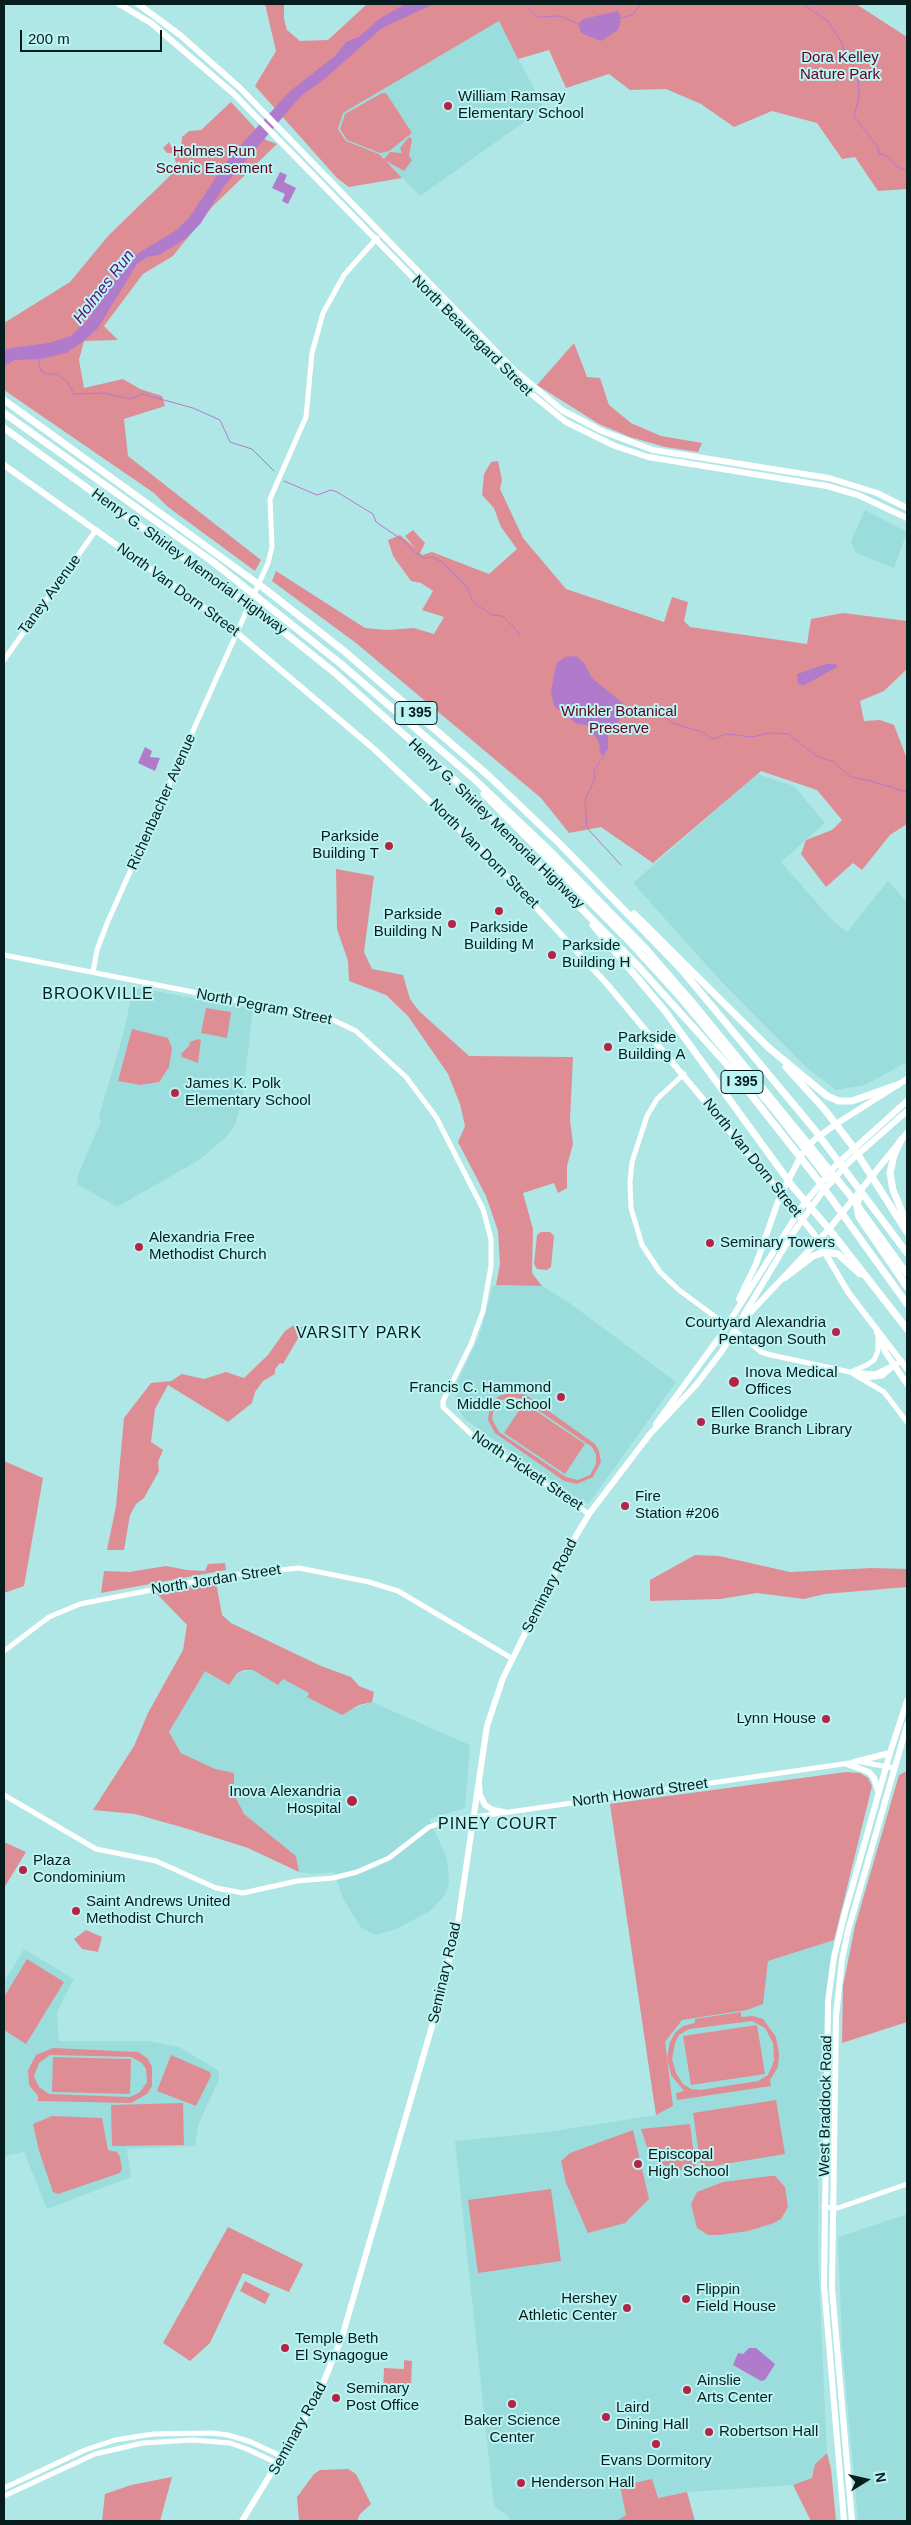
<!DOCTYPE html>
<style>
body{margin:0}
#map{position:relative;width:911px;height:2525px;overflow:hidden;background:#afe7e6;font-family:Helvetica,sans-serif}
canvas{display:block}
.frame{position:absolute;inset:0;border:5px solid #071d1d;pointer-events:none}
.north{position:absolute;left:841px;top:2455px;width:50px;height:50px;-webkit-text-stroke:4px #bcf4f3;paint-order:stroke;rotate:80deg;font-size:14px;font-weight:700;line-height:20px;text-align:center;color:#071d1d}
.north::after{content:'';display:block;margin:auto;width:18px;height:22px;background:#071d1d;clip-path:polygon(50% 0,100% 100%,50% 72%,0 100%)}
.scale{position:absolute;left:20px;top:30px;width:142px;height:22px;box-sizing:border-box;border:2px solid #071d1d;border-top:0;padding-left:6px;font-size:15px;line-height:18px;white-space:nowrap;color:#071d1d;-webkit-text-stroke:4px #bcf4f3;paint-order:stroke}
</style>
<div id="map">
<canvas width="911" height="2525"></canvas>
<div class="frame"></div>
<div class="north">N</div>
<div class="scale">200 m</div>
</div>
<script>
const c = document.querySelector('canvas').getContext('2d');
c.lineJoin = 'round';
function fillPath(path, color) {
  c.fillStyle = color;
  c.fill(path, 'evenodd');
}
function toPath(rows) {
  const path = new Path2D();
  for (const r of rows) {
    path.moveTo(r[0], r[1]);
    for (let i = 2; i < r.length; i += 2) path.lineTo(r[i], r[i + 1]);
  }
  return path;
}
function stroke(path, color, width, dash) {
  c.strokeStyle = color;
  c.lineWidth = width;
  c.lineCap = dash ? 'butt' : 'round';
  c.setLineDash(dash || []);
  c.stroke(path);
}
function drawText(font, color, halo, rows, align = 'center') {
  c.font = font + ' Helvetica,sans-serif';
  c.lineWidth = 4;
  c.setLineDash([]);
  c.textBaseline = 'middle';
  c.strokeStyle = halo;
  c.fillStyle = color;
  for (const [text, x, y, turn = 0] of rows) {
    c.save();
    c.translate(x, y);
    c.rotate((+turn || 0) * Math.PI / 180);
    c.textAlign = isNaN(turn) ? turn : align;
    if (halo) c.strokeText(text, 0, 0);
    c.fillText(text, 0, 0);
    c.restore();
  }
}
fillPath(toPath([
 [499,21,544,108,420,196,379,154,346,141,338,129,343,113],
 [865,510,907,532,894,568,856,553,851,541],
 [757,774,794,786,825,823,781,862,832,920,847,932,888,881,907,902,907,1062,865,1085,836,1090,806,1067,718,978,633,883],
 [133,987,253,1009,242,1103,234,1127,224,1139,199,1160,117,1207,77,1184,78,1175,101,1121,99,1116,124,1031],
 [493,1285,542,1286,568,1302,676,1382,590,1502,585,1504,466,1420,460,1412,456,1402,457,1382,479,1337],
 [205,1670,237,1673,253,1670,263,1675,283,1679,309,1693,307,1696,350,1710,372,1702,470,1745,465,1808,429,1819,447,1858,449,1883,445,1895,430,1911,396,1929,376,1935,361,1928,343,1898,334,1872,311,1874,299,1872,296,1856,244,1814,234,1794,234,1773,215,1770,181,1752,169,1732],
 [860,1773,868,1778,868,1803,834,1940,818,2187,818,2258,827,2453,815,2464,812,2478,793,2485,687,2492,658,2498,620,2486,626,2515,616,2521,510,2521,508,2516,495,2507,493,2497,455,2141,548,2132,656,2115,610,1804,834,1774],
 [24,1949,74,1979,57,2012,59,2041,148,2041,179,2047,219,2071,219,2080,198,2125,195,2146,127,2149,131,2177,47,2209,24,2152,4,2156,4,1982],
 [907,2214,907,2521,858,2521,842,2346,838,2237]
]), '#9bdddc');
fillPath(toPath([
 [265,4,284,4,284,19,287,30,300,41,328,40,367,4,856,4,907,37,907,189,878,191,855,157,842,159,817,123,772,111,734,127,701,104,666,89,630,90,609,74,566,88,549,50,518,59,499,21,343,113,338,129,346,141,379,154,384,159,390,152,402,153,400,148,409,137,412,139,409,156,412,160,404,171,386,161,402,178,349,187,337,178,255,86,276,51],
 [382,93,386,93,412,133,389,151,380,153,347,140,340,129,345,114],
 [231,102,266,140,277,144,212,207,173,256,143,274,104,326,118,340,84,341,79,360,84,388,123,379,140,389,162,396,165,406,124,419,128,456,261,560,255,571,168,507,154,493,4,390,4,323,70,282,108,236,180,166,180,161,176,163,173,153,167,153,163,148,169,142,174,152,176,149,181,150,182,137,189,131,201,130],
 [574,343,587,377,600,378,609,405,631,423,661,436,702,443,698,452,665,447,630,437,599,424,537,385],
 [498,461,502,480,500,489,523,538,566,589,664,622,672,597,688,602,684,621,690,627,807,644,811,619,843,613,907,621,907,669,884,691,860,701,864,721,880,720,894,725,907,759,907,824,890,835,862,870,853,863,826,887,801,854,806,840,832,830,842,820,817,790,761,771,653,863,601,827,569,833,541,798,356,643,272,581,276,571,365,628,387,630,414,628,434,634,444,617,422,610,433,591,421,583,411,581,393,556,388,540,400,535,415,548,405,536,413,530,425,543,420,553,422,555,432,552,489,574,517,549,501,527,494,508,482,495,484,474,491,462],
 [336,869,374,876,364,952,372,969,403,975,410,999,419,1011,469,1056,573,1057,570,1120,573,1144,567,1166,567,1188,558,1193,554,1183,523,1193,533,1229,532,1273,542,1286,496,1285,500,1264,498,1231,486,1196,458,1142,465,1126,460,1104,448,1074,408,1016,386,995,349,981,348,961,337,929],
 [206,1008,231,1012,227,1038,201,1033],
 [132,1029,168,1038,172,1048,169,1067,159,1082,140,1085,118,1081],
 [198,1039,201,1040,198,1063,182,1057,181,1054,189,1046,190,1042],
 [541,1232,550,1232,554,1236,551,1267,547,1270,537,1269,534,1264,537,1235],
 [294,1325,304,1328,283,1364,280,1363,275,1369,275,1374,263,1381,255,1392,252,1403,228,1422,168,1385,155,1409,151,1442,163,1450,158,1462,159,1471,144,1498,136,1504,130,1515,124,1550,107,1550,116,1506,124,1418,151,1383,171,1381,182,1374,204,1379,226,1372,244,1378,268,1355,285,1331],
 [516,1391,529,1397,595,1444,599,1451,601,1462,593,1477,577,1484,564,1481,495,1433,488,1420,490,1407,499,1396],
 [514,1397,523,1400,592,1447,596,1454,596,1464,590,1475,578,1480,566,1477,499,1432,492,1419,494,1408,501,1400],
 [524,1403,585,1444,565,1474,504,1433],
 [4,1461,43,1478,24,1586,4,1593],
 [695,1555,719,1556,790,1572,872,1568,907,1569,907,1587,825,1594,804,1599,757,1593,720,1599,650,1601,650,1580],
 [225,1563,226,1570,101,1593,104,1571,129,1572,166,1566,187,1570,205,1571,208,1564],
 [216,1582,222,1615,231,1623,321,1666,351,1677,359,1686,374,1692,372,1702,359,1705,342,1715,307,1697,309,1693,283,1679,278,1685,253,1670,244,1670,237,1673,229,1685,205,1671,169,1732,181,1753,215,1769,234,1773,234,1794,244,1814,296,1856,299,1872,248,1848,188,1829,135,1814,93,1810,134,1746,148,1713,183,1650,187,1625,156,1593],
 [907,1771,907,2022,842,2043,843,1986,855,1926,899,1775],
 [846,1772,860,1773,868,1778,872,1786,834,1940,768,1961,763,2004,747,2010,682,2020,665,2042,673,2106,656,2115,610,1804],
 [4,1842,26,1852,4,1888],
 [86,1930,102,1937,98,1952,82,1949,74,1939],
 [27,1959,64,1982,26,2044,4,2030,4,1997],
 [741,2012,741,2017,753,2016,763,2019,776,2037,779,2054,778,2067,770,2080,771,2086,677,2100,676,2093,684,2091,671,2075,667,2058,670,2042,675,2033,683,2026,695,2023,695,2019],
 [752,2021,765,2028,773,2043,774,2061,768,2075,758,2081,700,2090,691,2089,683,2084,676,2073,672,2059,675,2043,679,2035,689,2029],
 [757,2025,765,2074,691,2085,683,2036],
 [53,2048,138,2052,147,2058,152,2067,152,2086,147,2094,131,2103,38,2101,38,2096,29,2085,28,2070,36,2055],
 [50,2055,131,2057,142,2063,146,2069,147,2082,140,2092,130,2097,49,2094,39,2087,34,2076,39,2063],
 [171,2055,210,2072,211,2076,196,2106,157,2091],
 [53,2057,131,2059,130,2094,52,2092],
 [776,2100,785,2154,701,2168,693,2113],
 [183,2103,184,2145,112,2146,111,2105],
 [52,2116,102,2118,108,2150,117,2152,120,2157,122,2169,120,2173,58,2194,53,2192,39,2151,33,2124],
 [690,2124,696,2170,675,2170,659,2163,648,2150,641,2129],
 [633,2130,649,2199,625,2223,588,2233,566,2183,561,2161,570,2153],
 [770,2176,775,2176,785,2187,788,2207,781,2219,774,2223,748,2231,719,2235,708,2235,697,2228,691,2204,697,2192,723,2182],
 [551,2189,561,2261,478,2273,468,2200],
 [228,2227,303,2264,289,2292,243,2273,210,2343,190,2361,163,2343],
 [245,2281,270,2294,265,2304,240,2291],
 [404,2360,412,2361,411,2386,404,2386,403,2391,383,2391,384,2368,404,2369],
 [827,2453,831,2469,836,2521,811,2521,793,2485,812,2478,815,2464],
 [348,2469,356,2474,371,2504,360,2514,357,2521,299,2521,297,2497,314,2474,320,2470],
 [172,2477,160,2521,102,2521,105,2494,131,2485],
 [652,2479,658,2498,687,2492,695,2521,616,2521,626,2515,620,2486]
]), '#df8d94');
fillPath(toPath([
 [405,4,434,4,382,28,328,76,300,97,224,186,201,223,187,238,159,255,147,257,137,264,98,328,84,341,66,353,41,359,15,360,4,366,4,349,49,343,71,336,90,317,100,299,127,260,175,231,189,218,229,158,290,91,335,56,346,42,359,37,379,19],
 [618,11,621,18,618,30,601,41,581,33,578,24,583,19],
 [280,172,287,175,284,182,296,188,288,204,282,201,285,194,272,188],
 [573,656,578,657,584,663,592,678,625,705,626,715,622,712,618,713,617,716,620,719,608,733,608,749,603,755,600,753,599,742,587,725,577,724,554,706,551,693,555,670,557,663,565,657],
 [826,664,836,664,837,667,803,686,798,683,797,674],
 [145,747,152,751,150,757,160,758,155,771,138,763],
 [749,2348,756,2348,775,2364,765,2380,761,2381,733,2365,738,2353,743,2354]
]), '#b17bcc');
stroke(toPath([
 [803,4,828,21,841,41,849,62,856,69,858,76,859,98,854,116,859,123,878,147,879,154,886,155,896,166,907,171],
 [529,9,538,17,560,16,578,24],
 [621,18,632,15,641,4],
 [38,359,41,371,47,374,56,374,67,381,74,394,104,393,130,399,142,394,193,408,220,420,230,442,252,449,274,471],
 [284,481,317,495,331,490,337,492,373,514,376,522,404,541,413,551,424,558,433,557,443,563,468,588,471,598,477,605,492,615,503,616,520,634],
 [626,715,635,716,654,709,673,723,702,732,713,739,727,734,752,737,770,733,788,734,818,757,832,761,851,777,871,781,907,792],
 [605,753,594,771,595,779,585,800,587,828,621,865]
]), '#b17bcc', 1);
stroke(toPath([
 [4,660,96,530],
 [4,955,331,1019,356,1031,406,1077,436,1117,483,1209,491,1239,491,1266,483,1311,471,1344,443,1401,443,1407],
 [93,972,97,950,108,921,268,563,272,547,270,499,306,417,312,353,323,313,344,275,377,238],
 [684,1074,657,1099,647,1116,632,1162,630,1182,631,1208,642,1245,660,1272,679,1290,725,1324],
 [734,1330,761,1352,771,1355,850,1372,875,1374,902,1361],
 [853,1371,867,1365,874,1360,878,1351,878,1339],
 [852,1373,884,1392,907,1422],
 [865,1378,882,1376,895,1365],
 [443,1407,471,1434,589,1514],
 [4,1651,49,1617,80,1604,223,1576,299,1568,369,1582,398,1591,513,1659],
 [861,1762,894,1768],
 [4,1795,96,1849,156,1861,216,1888,243,1893,297,1881,333,1878,357,1872,389,1858,429,1827,447,1821,850,1763],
 [824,2207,838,2208,907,2184],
 [4,2488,85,2450,115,2440,153,2434,212,2433,228,2435,251,2442,283,2457],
 [4,2496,95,2454,143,2443,192,2440,230,2443,247,2449,279,2464]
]), '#fff', 5);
stroke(toPath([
 [119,4,151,23,234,94,509,376,566,422,615,446,648,457,827,486,858,495,907,518],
 [138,4,180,35,240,88,513,369,562,410,602,431,653,450,829,478,877,493,907,508],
 [4,465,191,598,237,633,374,749,491,859,607,984,776,1187,814,1234,848,1292,907,1369],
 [739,1299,756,1264,780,1196,802,1154,814,1140,836,1124,907,1079],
 [747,1316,829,1229,907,1133],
 [877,1332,886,1353,907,1384],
 [656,1424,721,1335,803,1205,837,1164,907,1101],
 [854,1762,890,1753],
 [847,1764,869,1772,874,1778,878,1791],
 [479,1784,480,1795,485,1805,493,1810,504,1812],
 [242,2521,317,2398,342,2337,441,1995,458,1922,487,1726,503,1678,561,1561,589,1514,650,1434,696,1385,722,1351,793,1233,823,1191,848,1163,907,1111],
 [844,2521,824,2285,828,2001,834,1957,844,1916,890,1753,907,1701],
 [852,2521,832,2289,836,2016,842,1960,848,1931,907,1725]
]), '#fff', 6);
stroke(toPath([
 [4,400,265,589,344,651,490,777,560,844,681,969,814,1129,907,1253],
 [4,413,213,562,341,664,472,777,548,849,646,949,692,1002,849,1194,907,1274],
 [4,428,255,609,335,673,455,780,639,967,730,1068,818,1180,907,1304],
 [484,794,628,940,680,997,776,1112,831,1182],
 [634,914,769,1048,827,1096,839,1101,852,1101,897,1085],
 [593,925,665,1011,793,1187,829,1229,907,1329],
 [786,1067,825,1110,851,1144,907,1232],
 [901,1140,894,1155,890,1173,893,1190,907,1224],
 [860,1191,857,1207,859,1217,907,1287],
 [784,1278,813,1256,824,1252,838,1254,860,1274]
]), '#fff', 7);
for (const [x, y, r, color] of [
 [448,106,5,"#b52345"],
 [389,846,5,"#b52345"],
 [499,911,5,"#b52345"],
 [452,924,5,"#b52345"],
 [552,955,5,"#b52345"],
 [608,1047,5,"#b52345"],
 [175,1093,5,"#b52345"],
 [710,1243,5,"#b52345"],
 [139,1247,5,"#b52345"],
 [836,1332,5,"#b52345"],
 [734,1382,6,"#b52345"],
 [561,1397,5,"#b52345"],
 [701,1422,5,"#b52345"],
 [625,1506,5,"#b52345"],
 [826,1719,5,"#b52345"],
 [352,1801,6,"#b52345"],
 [23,1870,5,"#b52345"],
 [76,1911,5,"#b52345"],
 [638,2164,5,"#b52345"],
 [686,2299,5,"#b52345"],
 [627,2308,5,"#b52345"],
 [285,2348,5,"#b52345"],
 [687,2390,5,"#b52345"],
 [336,2398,5,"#b52345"],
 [512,2404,5,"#b52345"],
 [606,2417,5,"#b52345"],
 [709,2432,5,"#b52345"],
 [656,2444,5,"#b52345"],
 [521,2483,5,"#b52345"]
]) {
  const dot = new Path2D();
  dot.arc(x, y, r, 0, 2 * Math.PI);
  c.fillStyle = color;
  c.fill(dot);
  stroke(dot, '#bcf4f3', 2);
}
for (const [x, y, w] of [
 [416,713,42],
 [742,1082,42]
]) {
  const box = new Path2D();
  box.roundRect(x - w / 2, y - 11.5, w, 23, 4);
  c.fillStyle = '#bcf4f3';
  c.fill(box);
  stroke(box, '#071d1d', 1);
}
drawText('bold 14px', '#071d1d', null, [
 ["I 395",416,713],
 ["I 395",742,1082]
]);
drawText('15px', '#62001d', '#bcf4f3', [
 ["Dora Kelley",840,58],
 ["Nature Park",840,75],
 ["Holmes Run",214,152],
 ["Scenic Easement",214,169],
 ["Winkler Botanical",619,712],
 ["Preserve",619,729]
]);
drawText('15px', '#071d1d', '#bcf4f3', [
 ["William Ramsay",458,97],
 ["Elementary School",458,114],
 ["Parkside",379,837,"right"],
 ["Building T",379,854,"right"],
 ["Parkside",442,915,"right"],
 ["Building N",442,932,"right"],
 ["Parkside",499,928,"center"],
 ["Building M",499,945,"center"],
 ["Parkside",562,946],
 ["Building H",562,963],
 ["Parkside",618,1038],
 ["Building A",618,1055],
 ["James K. Polk",185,1084],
 ["Elementary School",185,1101],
 ["Alexandria Free",149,1238],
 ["Methodist Church",149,1255],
 ["Seminary Towers",720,1243],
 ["Courtyard Alexandria",826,1323,"right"],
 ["Pentagon South",826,1340,"right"],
 ["Inova Medical",745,1373],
 ["Offices",745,1390],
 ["Francis C. Hammond",551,1388,"right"],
 ["Middle School",551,1405,"right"],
 ["Ellen Coolidge",711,1413],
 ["Burke Branch Library",711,1430],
 ["Fire",635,1497],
 ["Station #206",635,1514],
 ["Lynn House",816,1719,"right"],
 ["Inova Alexandria",341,1792,"right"],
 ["Hospital",341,1809,"right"],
 ["Plaza",33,1861],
 ["Condominium",33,1878],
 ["Saint Andrews United",86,1902],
 ["Methodist Church",86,1919],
 ["Episcopal",648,2155],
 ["High School",648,2172],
 ["Flippin",696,2290],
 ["Field House",696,2307],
 ["Hershey",617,2299,"right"],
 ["Athletic Center",617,2316,"right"],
 ["Temple Beth",295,2339],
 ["El Synagogue",295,2356],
 ["Ainslie",697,2381],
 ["Arts Center",697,2398],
 ["Seminary",346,2389],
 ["Post Office",346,2406],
 ["Laird",616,2408],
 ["Dining Hall",616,2425],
 ["Baker Science",512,2421,"center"],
 ["Center",512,2438,"center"],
 ["Robertson Hall",719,2432],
 ["Evans Dormitory",656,2461,"center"],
 ["Henderson Hall",531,2483]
], 'left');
drawText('15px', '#071d1d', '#bcf4f3', [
 ["North Beauregard Street",472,336,45],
 ["Henry G. Shirley Memorial Highway",189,562,36],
 ["North Van Dorn Street",178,590,36],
 ["Taney Avenue",50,595,-54],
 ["Richenbacher Avenue",162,802,-66],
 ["Henry G. Shirley Memorial Highway",496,824,44],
 ["North Van Dorn Street",484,854,45],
 ["North Pegram Street",264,1007,11],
 ["North Van Dorn Street",752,1158,51],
 ["North Pickett Street",527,1471,34],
 ["North Jordan Street",216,1580,-9],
 ["Seminary Road",550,1586,-63],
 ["North Howard Street",640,1793,-8],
 ["Seminary Road",445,1973,-77],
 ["West Braddock Road",826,2106,-89],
 ["Seminary Road",298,2429,-61]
]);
drawText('italic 16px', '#5a1275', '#bcf4f3', [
 ["Holmes Run",104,287,-52]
]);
c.letterSpacing = '1px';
drawText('16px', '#071d1d', '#bcf4f3', [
 ["BROOKVILLE",98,995],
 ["VARSITY PARK",359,1334],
 ["PINEY COURT",498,1825]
]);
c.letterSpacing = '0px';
</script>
